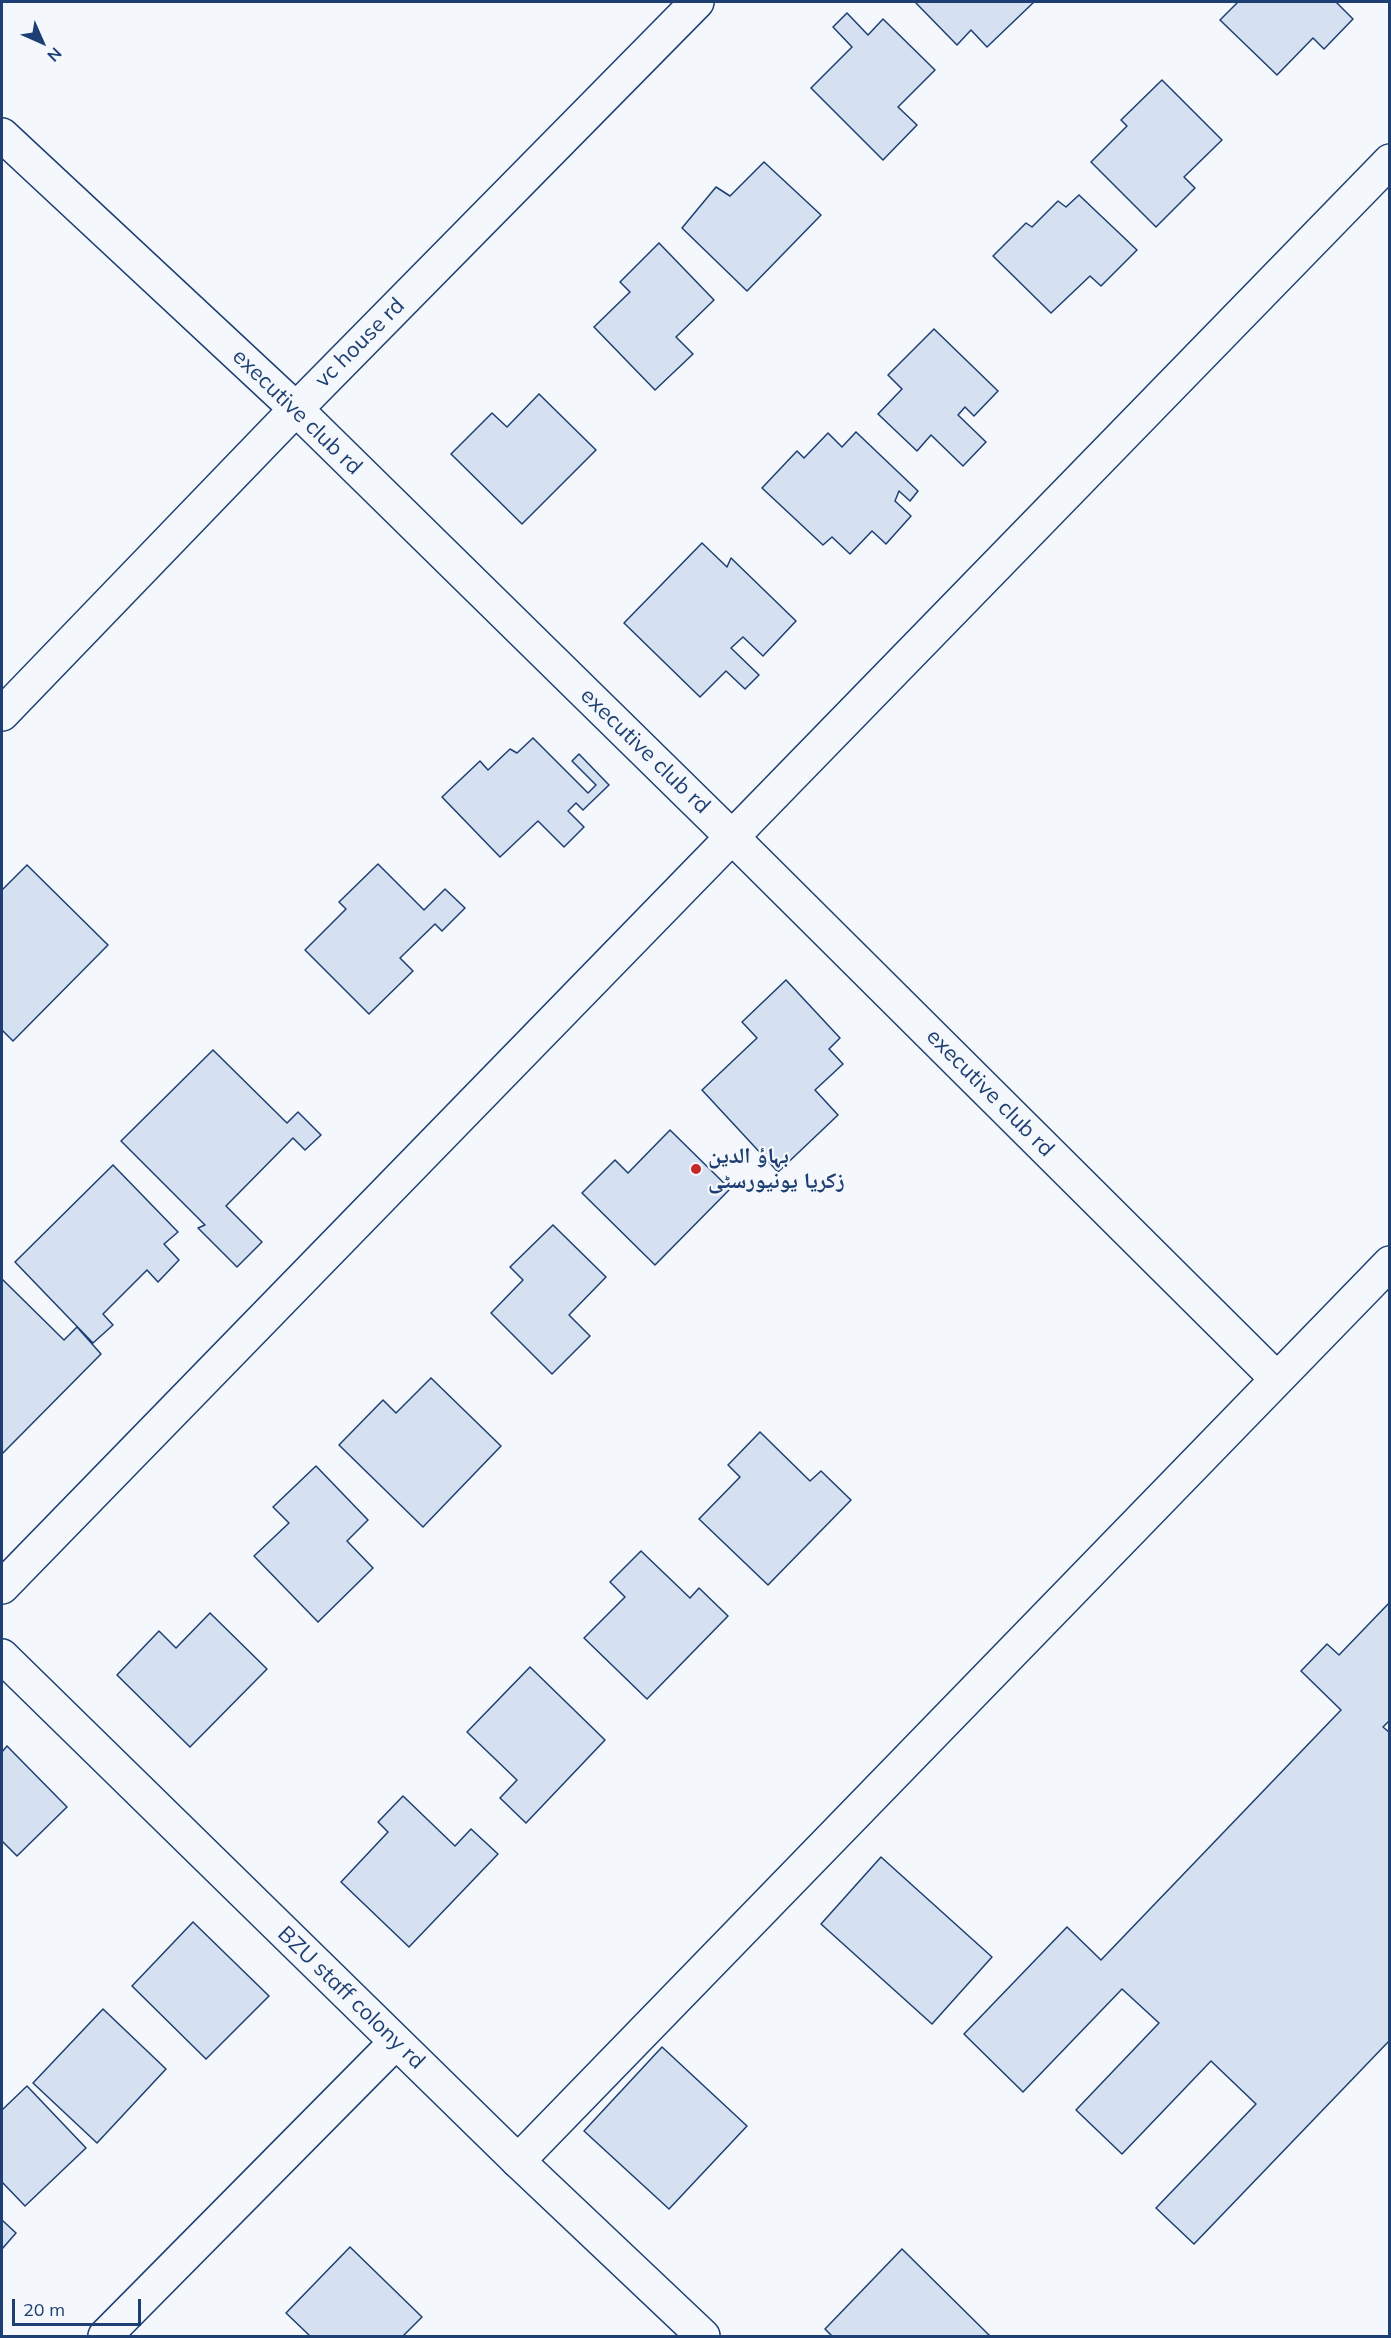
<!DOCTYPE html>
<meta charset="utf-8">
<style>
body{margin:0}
#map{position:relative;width:1391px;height:2338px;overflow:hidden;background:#f4f7fb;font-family:Mulish,sans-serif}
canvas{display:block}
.frame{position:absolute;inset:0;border:3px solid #1d3f73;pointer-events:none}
.north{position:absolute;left:12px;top:12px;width:60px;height:60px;-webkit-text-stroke:4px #f4f7fb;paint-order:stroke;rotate:135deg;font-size:16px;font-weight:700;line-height:24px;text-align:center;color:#1d3f73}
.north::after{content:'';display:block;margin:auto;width:21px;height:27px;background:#1d3f73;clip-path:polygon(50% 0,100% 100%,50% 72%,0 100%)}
.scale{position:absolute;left:12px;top:2299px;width:129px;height:27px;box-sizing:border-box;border:3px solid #1d3f73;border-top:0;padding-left:8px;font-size:18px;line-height:21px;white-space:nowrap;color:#1d3f73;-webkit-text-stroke:4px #f4f7fb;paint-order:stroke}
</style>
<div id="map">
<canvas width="1391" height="2338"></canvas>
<div class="frame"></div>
<div class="north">N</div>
<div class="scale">20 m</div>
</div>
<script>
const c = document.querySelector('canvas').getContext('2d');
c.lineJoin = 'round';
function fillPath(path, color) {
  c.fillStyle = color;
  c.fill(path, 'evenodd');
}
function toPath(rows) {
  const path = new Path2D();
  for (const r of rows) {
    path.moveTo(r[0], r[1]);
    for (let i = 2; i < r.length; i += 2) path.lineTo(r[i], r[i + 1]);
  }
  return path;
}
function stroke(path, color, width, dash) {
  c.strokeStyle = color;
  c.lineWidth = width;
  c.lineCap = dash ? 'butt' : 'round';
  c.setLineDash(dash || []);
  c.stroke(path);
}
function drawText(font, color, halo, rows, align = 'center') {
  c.font = font + ' Mulish,"Noto Naskh Arabic",sans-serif';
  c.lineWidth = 4.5;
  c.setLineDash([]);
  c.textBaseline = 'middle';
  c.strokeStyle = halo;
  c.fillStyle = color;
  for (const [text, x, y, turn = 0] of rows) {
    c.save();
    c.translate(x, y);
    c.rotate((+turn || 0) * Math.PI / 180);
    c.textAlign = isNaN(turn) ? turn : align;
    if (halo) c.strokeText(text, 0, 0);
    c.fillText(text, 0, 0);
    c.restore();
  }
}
const building = toPath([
 [915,2,1034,2,987,47,971,30,957,45,915,2],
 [1238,2,1336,2,1353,19,1324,49,1313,38,1277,75,1220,20,1238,2],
 [847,13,868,35,883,19,935,70,898,107,917,125,883,160,811,88,852,47,833,27,847,13],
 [1162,80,1222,140,1184,177,1195,188,1156,227,1091,162,1127,126,1121,120,1162,80],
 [764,162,821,215,747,291,682,228,716,187,730,196,764,162],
 [1079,195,1137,250,1101,286,1090,276,1051,313,993,256,1026,223,1032,227,1058,201,1066,207,1079,195],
 [659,243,714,300,676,337,693,354,655,390,594,327,630,292,620,282,659,243],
 [934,329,998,391,974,416,965,407,958,415,986,442,963,466,931,435,917,451,878,414,902,389,888,375,934,329],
 [539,394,596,450,522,524,451,454,492,413,507,427,539,394],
 [856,432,918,491,910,501,899,491,895,501,911,516,886,544,872,531,850,554,832,537,823,545,762,488,797,451,804,458,828,433,842,447,856,432],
 [702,543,727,567,731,558,796,621,763,656,743,637,731,648,759,675,745,689,726,671,700,697,624,623,702,543],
 [533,738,588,793,596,785,572,761,579,754,609,785,583,810,576,803,568,811,584,827,564,847,538,821,500,857,442,797,480,761,488,770,510,749,517,753,533,738],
 [378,864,424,910,445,889,465,908,442,931,435,924,400,958,413,971,369,1014,305,950,346,909,339,902,378,864],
 [27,865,108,945,13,1041,2,1030,2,890,27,865],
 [786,980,840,1038,829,1049,843,1064,815,1090,838,1115,778,1172,702,1090,757,1038,742,1022,786,980],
 [213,1050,287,1123,298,1112,321,1135,305,1150,293,1138,226,1206,262,1242,237,1267,198,1228,205,1225,121,1141,213,1050],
 [670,1130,730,1189,655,1265,582,1193,615,1160,628,1173,670,1130],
 [113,1165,178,1232,164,1244,179,1260,158,1282,147,1270,103,1314,113,1325,93,1343,15,1262,113,1165],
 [553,1225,606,1277,569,1315,590,1336,552,1374,491,1313,523,1280,510,1267,553,1225],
 [2,1279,64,1340,77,1327,101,1354,2,1454,2,1279],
 [431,1378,501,1446,423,1527,339,1445,383,1400,396,1413,431,1378],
 [760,1432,810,1481,821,1471,851,1500,768,1585,699,1519,740,1477,728,1465,760,1432],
 [316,1466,368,1520,347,1541,373,1568,318,1622,254,1556,289,1523,273,1507,316,1466],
 [641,1551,690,1598,699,1588,728,1616,647,1699,584,1638,625,1597,610,1582,641,1551],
 [1390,1602,1390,1720,1383,1727,1390,1733,1390,2040,1194,2244,1156,2208,1256,2104,1211,2061,1122,2154,1076,2110,1159,2023,1122,1989,1023,2092,964,2034,1067,1927,1101,1960,1341,1710,1301,1671,1327,1644,1339,1655,1390,1602],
 [210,1613,267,1669,190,1747,117,1675,159,1631,176,1648,210,1613],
 [530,1667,605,1740,526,1823,500,1798,517,1780,467,1732,530,1667],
 [7,1746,67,1807,17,1856,2,1841,2,1752,7,1746],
 [403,1796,455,1846,471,1829,498,1854,409,1947,341,1882,388,1832,378,1822,403,1796],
 [881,1857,992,1957,932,2024,821,1924,881,1857],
 [193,1922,269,1996,206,2059,132,1986,193,1922],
 [103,2009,166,2069,97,2143,33,2083,103,2009],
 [662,2047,747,2126,669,2209,584,2131,662,2047],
 [27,2086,86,2148,25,2206,2,2182,2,2110,27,2086],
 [2,2220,16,2233,2,2249,2,2220],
 [350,2247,422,2317,403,2336,310,2336,286,2313,350,2247],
 [902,2249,990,2336,832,2336,825,2329,902,2249]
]);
fillPath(building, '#d5e0f0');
stroke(building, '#1d3f73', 1.5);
const street = toPath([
 [2,135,296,409,732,837,1277,1379],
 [2,714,296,409,697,2],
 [2,1587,1390,161],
 [518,2161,1390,1263]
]);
const secondary = toPath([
 [2,1656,518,2161,703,2336],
 [105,2336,396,2042]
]);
stroke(street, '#1d3f73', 36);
stroke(secondary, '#1d3f73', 36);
stroke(street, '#f4f7fb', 33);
stroke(secondary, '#f4f7fb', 33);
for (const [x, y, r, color] of [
 [696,1169,6,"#c62828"]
]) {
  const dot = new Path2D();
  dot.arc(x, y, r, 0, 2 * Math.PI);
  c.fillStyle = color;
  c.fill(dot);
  stroke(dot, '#f4f7fb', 2);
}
drawText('22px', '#1d3f73', '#f4f7fb', [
 ["vc house rd",360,343,-45],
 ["executive club rd",297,412,44],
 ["executive club rd",645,751,44],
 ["executive club rd",990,1093,45],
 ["BZU staff colony rd",351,1998,44]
]);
drawText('bold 22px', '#1d3f73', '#f4f7fb', [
 ["بہاؤ الدین",708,1156],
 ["زکریا یونیورسٹی",708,1181]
], 'left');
</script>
